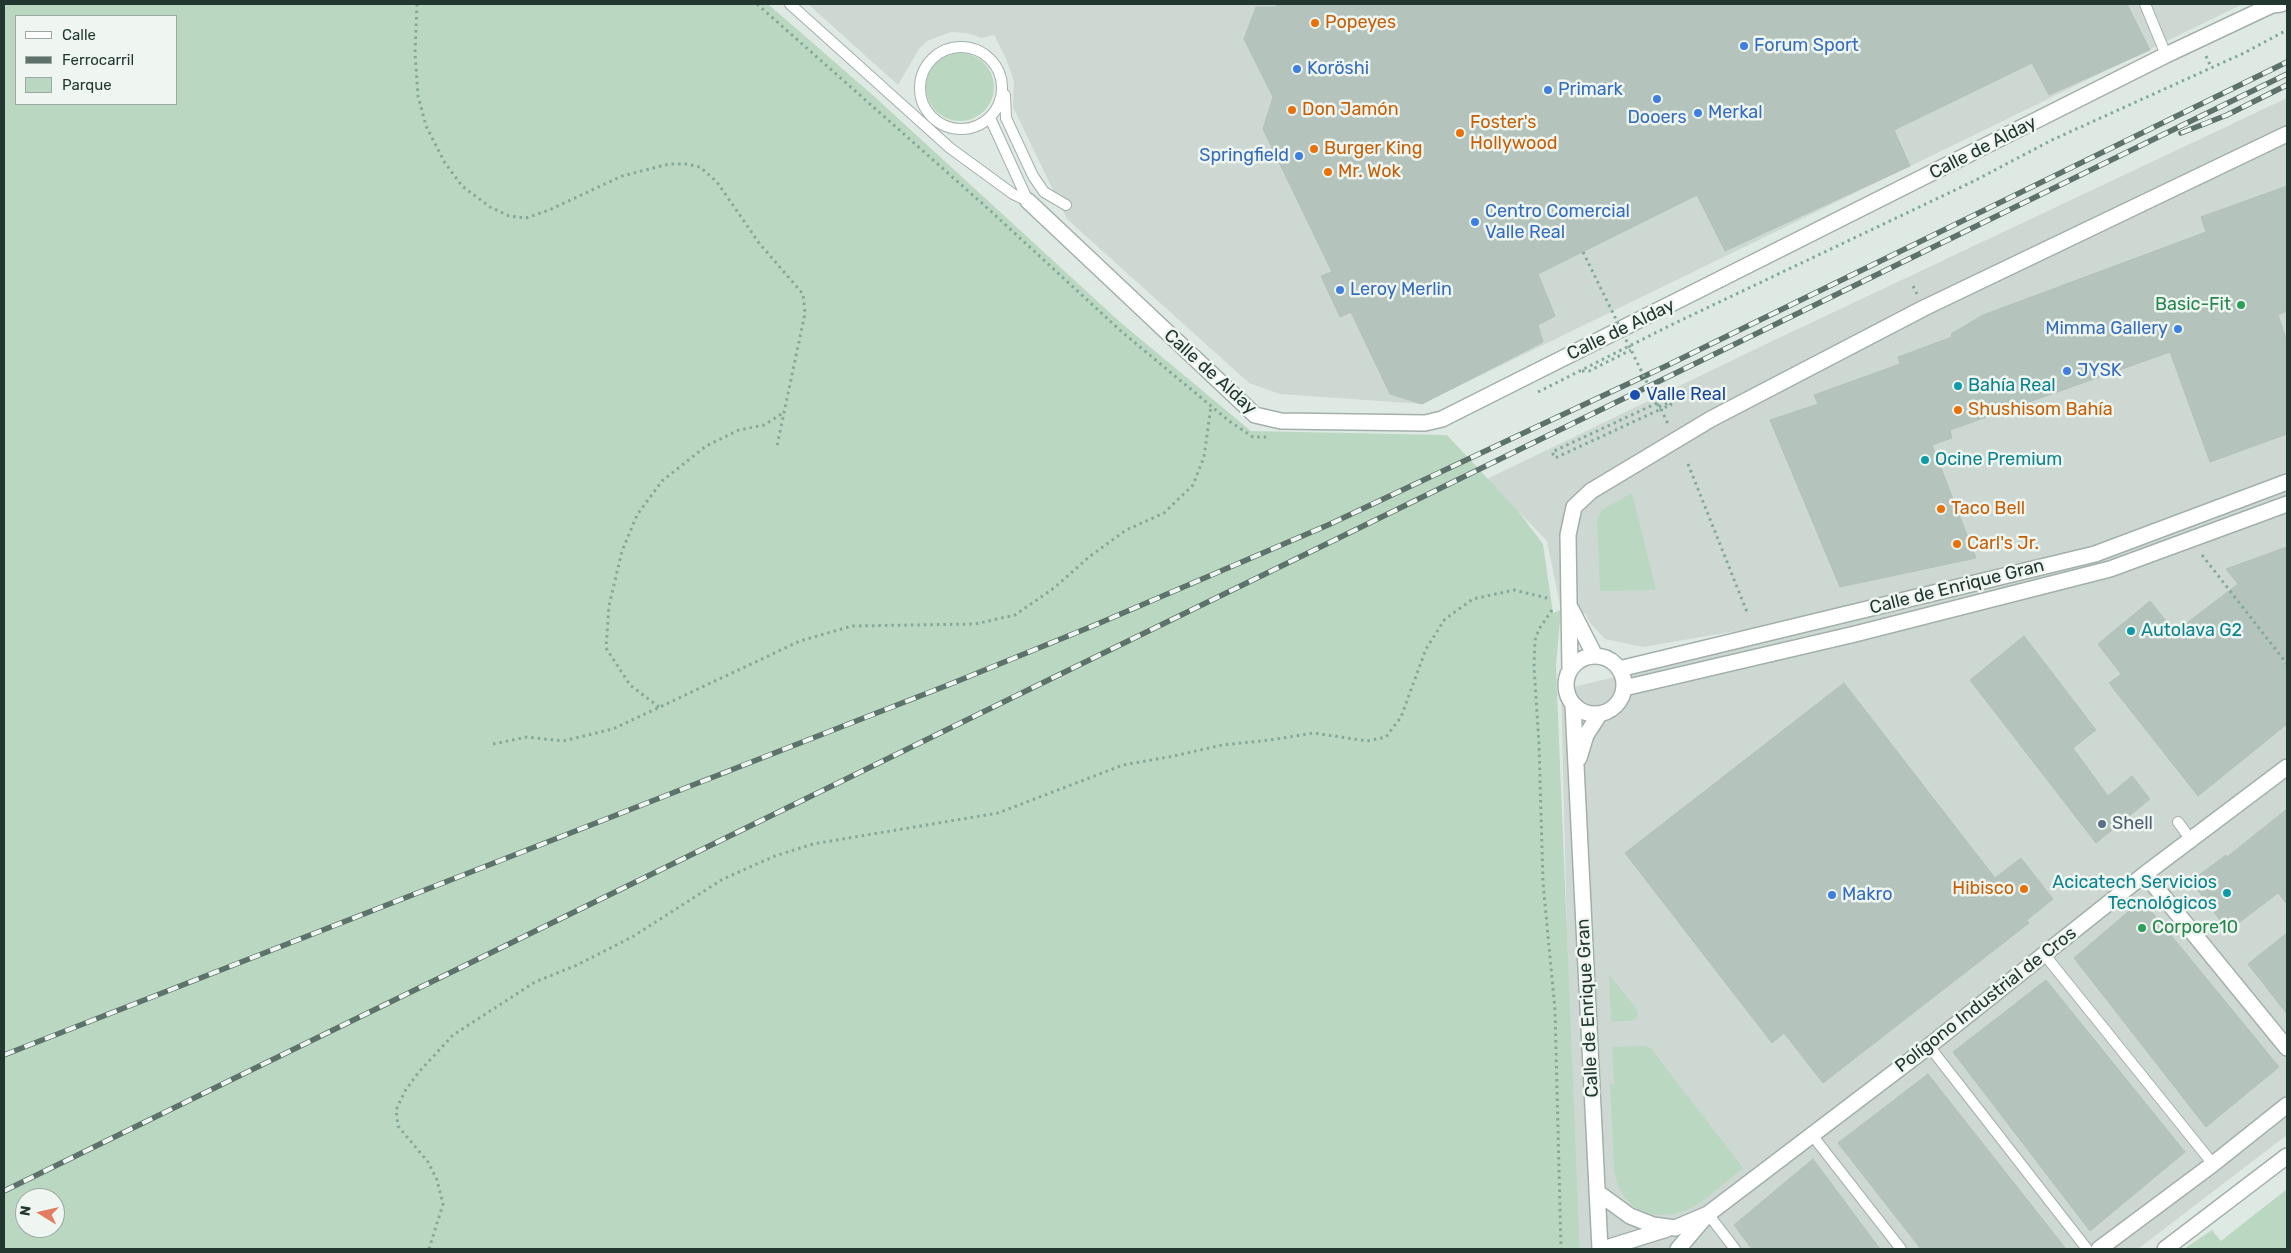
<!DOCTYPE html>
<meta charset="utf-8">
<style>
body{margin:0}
#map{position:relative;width:2291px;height:1253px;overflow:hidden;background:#dfe9e4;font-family:Rubik,sans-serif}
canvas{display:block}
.frame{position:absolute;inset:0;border:5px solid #223730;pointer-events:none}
.legend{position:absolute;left:15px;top:15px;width:162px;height:90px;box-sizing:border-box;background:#eff6f2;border:1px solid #9daaa4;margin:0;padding:6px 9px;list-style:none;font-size:15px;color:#223730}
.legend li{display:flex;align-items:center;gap:10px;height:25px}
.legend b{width:25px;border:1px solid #9daaa4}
.north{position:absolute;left:15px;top:1188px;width:50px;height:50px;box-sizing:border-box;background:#eff6f2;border:1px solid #9daaa4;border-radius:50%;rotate:279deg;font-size:14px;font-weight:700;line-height:20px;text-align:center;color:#223730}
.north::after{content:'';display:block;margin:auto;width:18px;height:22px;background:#e27d64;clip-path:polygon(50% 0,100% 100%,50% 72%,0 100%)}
</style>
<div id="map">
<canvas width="2291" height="1253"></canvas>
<div class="frame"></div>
<ul class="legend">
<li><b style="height:6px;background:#fff"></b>Calle</li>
<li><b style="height:6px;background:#5c726b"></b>Ferrocarril</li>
<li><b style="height:14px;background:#bad8c1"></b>Parque</li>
</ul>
<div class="north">N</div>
</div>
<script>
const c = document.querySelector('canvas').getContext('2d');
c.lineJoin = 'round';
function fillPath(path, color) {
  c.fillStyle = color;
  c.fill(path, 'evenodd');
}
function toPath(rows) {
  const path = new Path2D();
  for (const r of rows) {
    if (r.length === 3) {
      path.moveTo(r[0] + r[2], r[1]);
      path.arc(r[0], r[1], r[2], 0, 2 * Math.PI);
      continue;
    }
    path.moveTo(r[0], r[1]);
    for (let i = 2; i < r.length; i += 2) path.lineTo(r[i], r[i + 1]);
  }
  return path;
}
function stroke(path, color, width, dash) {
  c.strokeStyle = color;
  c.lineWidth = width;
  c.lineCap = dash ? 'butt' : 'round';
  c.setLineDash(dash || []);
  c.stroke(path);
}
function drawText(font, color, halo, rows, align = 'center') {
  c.font = font + ' Rubik,sans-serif';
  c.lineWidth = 5;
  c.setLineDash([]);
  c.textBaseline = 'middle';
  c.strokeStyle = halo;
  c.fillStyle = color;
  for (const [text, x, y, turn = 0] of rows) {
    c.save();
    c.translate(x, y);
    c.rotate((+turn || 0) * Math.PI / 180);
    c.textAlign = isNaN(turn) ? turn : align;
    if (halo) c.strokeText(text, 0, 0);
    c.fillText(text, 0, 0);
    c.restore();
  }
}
fillPath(toPath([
 [808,4,2243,4,1422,404,1280,394,1249,383,1067,219,1013,107,1014,81,1005,56,994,35,982,38,967,33,951,32,927,41,919,49,898,85],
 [2287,98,2287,1135,2138,1249,1580,1249,1568,973,1561,690,1842,622,1841,613,1643,647,1605,639,1591,624,1585,613,1561,610,1547,541,1487,479,1764,345]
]), '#ced8d3');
fillPath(toPath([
 [4,4,768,4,876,98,1120,322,1251,431,1447,435,1518,511,1543,544,1553,613,1561,610,1556,666,1580,1249,4,1249],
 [176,16,176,104,16,104,16,16],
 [25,1198,55,1198,55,1228,25,1228],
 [960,87,34],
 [1632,493,1656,590,1600,591,1597,519,1602,510],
 [1609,974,1635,1007,1638,1014,1635,1020,1611,1022],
 [1644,1046,1651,1048,1656,1055,1743,1168,1704,1200,1689,1209,1674,1214,1655,1215,1637,1209,1625,1198,1617,1184,1614,1170,1610,1084,1614,1085,1612,1047],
 [2287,1189,2287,1249,2184,1249,2212,1230,2221,1241]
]), '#bad8c1');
const building = toPath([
 [1277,4,2127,4,2150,50,2049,95,2032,63,1894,130,1910,166,1725,251,1697,195,1538,274,1555,316,1538,325,1543,342,1422,404,1390,394,1351,312,1340,317,1321,276,1332,272,1263,129,1273,97,1244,39,1256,7,1276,7,1277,4],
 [2287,186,2287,311,2278,315,2287,341,2287,434,2210,462,2170,352,1950,430,1952,438,1932,445,1976,558,1840,587,1770,420,1818,404,1814,395,1900,364,1898,357,1952,337,1951,334,1983,315,2206,232,2201,217,2287,186],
 [2287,547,2287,724,2198,796,2109,683,2121,674,2098,644,2150,601,2175,632,2238,584,2226,569,2287,547],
 [2024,636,2096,730,2073,748,2108,796,2132,776,2150,799,2096,843,1970,680,2024,636],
 [1844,683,1995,878,2021,858,2053,899,2027,920,2029,923,1823,1083,1784,1033,1772,1043,1625,853,1844,683],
 [2287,809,2287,904,2278,893,2228,931,2191,881,2226,855,2227,857,2287,809],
 [2142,900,2279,1067,2206,1127,2074,958,2142,900],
 [2287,933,2287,1014,2248,964,2287,933],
 [2046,980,2185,1152,2090,1231,1953,1052,2046,980],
 [1928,1074,2066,1249,1921,1249,1838,1143,1928,1074],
 [1813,1159,1880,1249,1752,1249,1734,1225,1813,1159]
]);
fillPath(building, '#b5c3bd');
stroke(building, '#b3c1ba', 1);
const lane = toPath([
 [790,4,950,148,1013,194,1028,201],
 [2145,4,2166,55],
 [961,88,41],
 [1005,95,1006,118,1033,176,1044,192,1066,205],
 [990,118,1028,201],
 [2178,822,2191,840],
 [2044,954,2213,1164],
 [1929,1046,2087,1249],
 [1812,1135,1901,1249],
 [1708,1214,1735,1249]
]);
const street = toPath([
 [1028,201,1255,415,1281,421,1425,423,1442,419,2166,55,2272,5,2281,4],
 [1571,609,1595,656],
 [1595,685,29],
 [1570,669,1568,535,1574,507,1591,491,1711,419,1924,308,2287,134],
 [1619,669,2095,554,2287,482],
 [1624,688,1855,634,2110,569,2287,504],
 [1573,705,1600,1249],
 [1579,758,1586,735,1599,715],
 [2145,874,2287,1048],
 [1597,1192,1630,1216,1653,1225,1675,1228,1708,1214,1929,1046,2145,874,2287,767],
 [1603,1249,1667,1229],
 [1678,1249,1707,1215],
 [2099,1249,2213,1164,2287,1105],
 [2165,1249,2287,1156]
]);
stroke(lane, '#a3b0aa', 12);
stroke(street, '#a3b0aa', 18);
stroke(toPath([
 [417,4,415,53,418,96,426,126,445,163,462,186,490,207,509,216,526,218,549,210,622,176,669,164,686,164,700,167,717,182,759,243,803,294,805,313,777,446],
 [757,4,984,205,1122,332,1229,421,1253,437,1270,437],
 [2206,56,2211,67],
 [1913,286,1917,294],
 [1582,371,1589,371,1631,350],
 [1538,392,1671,325,1974,181,2052,140,2244,53,2287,30],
 [1657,403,1552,452,1555,458,1661,409],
 [1659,407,1670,402,1671,405,1661,409,1669,426],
 [1688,464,1747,612],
 [2202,555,2287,664],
 [1552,610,1539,629,1535,640,1534,666,1539,744,1543,883,1555,1010,1561,1249],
 [659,707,630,685,606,648,609,606,622,551,637,515,662,481,706,446,739,430,764,425,783,413],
 [493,744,527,737,563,741,613,729,800,641,852,626,975,624,1015,615,1054,588,1089,557,1126,530,1164,513,1193,485,1204,457,1211,406],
 [429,1249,443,1204,437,1180,428,1162,398,1126,396,1110,405,1091,418,1073,453,1035,535,982,577,965,632,937,723,879,775,856,813,844,998,813,1123,765,1174,756,1222,745,1270,740,1314,733,1367,741,1386,737,1401,717,1426,649,1445,619,1473,599,1514,590,1551,599]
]), '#83a99b', 3, [2.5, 4]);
stroke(lane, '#fff', 10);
stroke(street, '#fff', 15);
const rail = toPath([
 [2181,133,2227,115,2287,85],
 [4,1055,948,685,1095,625,1328,525,1666,366,2287,62],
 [4,1191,2287,74]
]);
stroke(rail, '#5c726b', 5.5);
stroke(rail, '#eff6f2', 4, [11]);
stroke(toPath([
 [1583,252,1659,407]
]), '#83a99b', 3, [2.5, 4]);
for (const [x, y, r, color] of [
 [1315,23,5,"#e8710a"],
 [1744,46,5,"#3f7fe0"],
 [1297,69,5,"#3f7fe0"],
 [1548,90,5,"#3f7fe0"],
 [1657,99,5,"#3f7fe0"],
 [1292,110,5,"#e8710a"],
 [1698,113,5,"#3f7fe0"],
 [1460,133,5,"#e8710a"],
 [1314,149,5,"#e8710a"],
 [1299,156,5,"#3f7fe0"],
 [1328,172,5,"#e8710a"],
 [1475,222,5,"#3f7fe0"],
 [1340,290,5,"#3f7fe0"],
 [2241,305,5,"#2e9e5b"],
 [2178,329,5,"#3f7fe0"],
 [2067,371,5,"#3f7fe0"],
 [1958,386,5,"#0f9aa8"],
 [1635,395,6,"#1a4fb4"],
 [1958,410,5,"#e8710a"],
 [1925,460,5,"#0f9aa8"],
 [1941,509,5,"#e8710a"],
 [1957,544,5,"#e8710a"],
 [2131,631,5,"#0f9aa8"],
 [2102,824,5,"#5c6f8a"],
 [2024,889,5,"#e8710a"],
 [2227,893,5,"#0f9aa8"],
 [1832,895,5,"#3f7fe0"],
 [2142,928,5,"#2e9e5b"]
]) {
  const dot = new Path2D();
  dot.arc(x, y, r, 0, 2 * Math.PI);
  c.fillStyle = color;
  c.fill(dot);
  stroke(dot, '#eff6f2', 2);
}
drawText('18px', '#c56008', '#eff6f2', [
 ["Popeyes",1325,23],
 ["Don Jamón",1302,110],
 ["Foster's",1470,123],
 ["Hollywood",1470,144],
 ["Burger King",1324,149],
 ["Mr. Wok",1338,172],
 ["Shushisom Bahía",1968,410],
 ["Taco Bell",1951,509],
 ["Carl's Jr.",1967,544],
 ["Hibisco",2014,889,"right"]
], 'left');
drawText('18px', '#366cbe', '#eff6f2', [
 ["Forum Sport",1754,46],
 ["Koröshi",1307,69],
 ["Primark",1558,90],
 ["Merkal",1708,113],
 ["Dooers",1657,118,"center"],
 ["Springfield",1289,156,"right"],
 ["Centro Comercial",1485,212],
 ["Valle Real",1485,233],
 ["Leroy Merlin",1350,290],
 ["Mimma Gallery",2168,329,"right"],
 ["JYSK",2077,371],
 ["Makro",1842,895]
], 'left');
drawText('18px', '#223730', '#eff6f2', [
 ["Calle de Alday",1983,148,-27],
 ["Calle de Alday",1621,330,-26],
 ["Calle de Alday",1210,372,42],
 ["Calle de Enrique Gran",1957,587,-14],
 ["Polígono Industrial de Cros",1986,1000,-38],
 ["Calle de Enrique Gran",1588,1008,-93]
]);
drawText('18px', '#27864d', '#eff6f2', [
 ["Basic-Fit",2231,305],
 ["Corpore10",2152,928,"left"]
], 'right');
drawText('18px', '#0d838f', '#eff6f2', [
 ["Bahía Real",1968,386],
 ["Ocine Premium",1935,460],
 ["Autolava G2",2141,631],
 ["Acicatech Servicios",2217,883,"right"],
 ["Tecnológicos",2217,904,"right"]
], 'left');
drawText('18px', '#164399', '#eff6f2', [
 ["Valle Real",1646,395]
], 'left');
drawText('18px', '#4e5e75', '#eff6f2', [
 ["Shell",2112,824]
], 'left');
</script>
